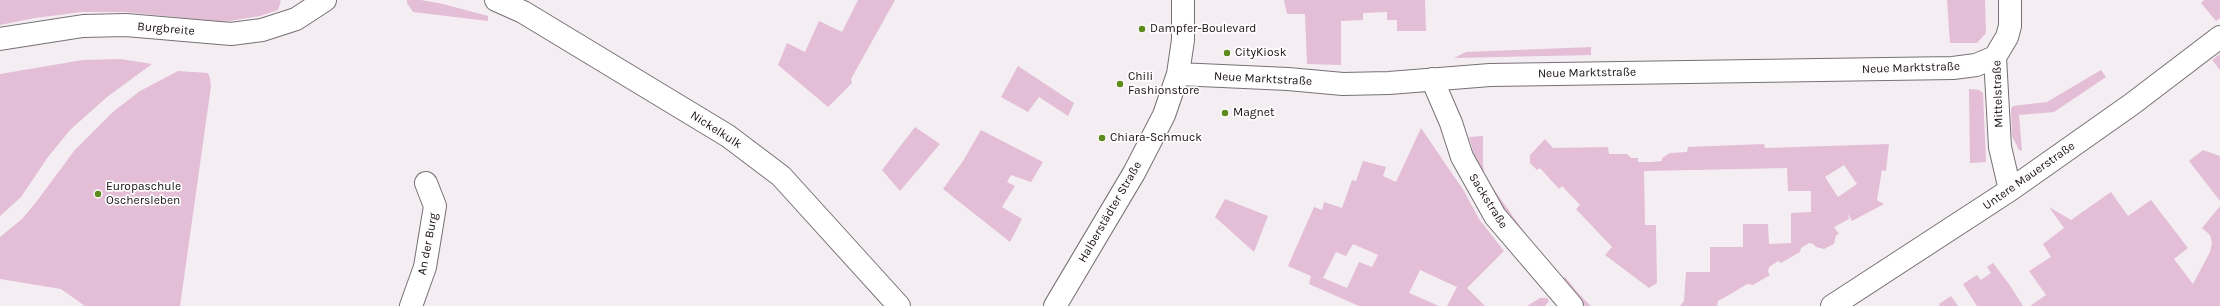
<!DOCTYPE html>
<meta charset="utf-8">
<style>
body{margin:0}
canvas{display:block;background:#f4edf2}
</style>
<canvas width="2220" height="306"></canvas>
<script>
const c = document.querySelector('canvas').getContext('2d');
c.lineJoin = 'round';
function fillPath(path, color) {
  c.fillStyle = color;
  c.fill(path, 'evenodd');
}
function toPath(rows) {
  const path = new Path2D();
  for (const r of rows) {
    path.moveTo(r[0], r[1]);
    for (let i = 2; i < r.length; i += 2) path.lineTo(r[i], r[i + 1]);
  }
  return path;
}
function stroke(path, color, width, dash) {
  c.strokeStyle = color;
  c.lineWidth = width;
  c.lineCap = dash ? 'butt' : 'round';
  c.setLineDash(dash || []);
  c.stroke(path);
}
function drawText(font, color, halo, rows, align = 'center') {
  c.font = font + ' Karla,sans-serif';
  c.lineWidth = 3.5;
  c.setLineDash([]);
  c.textBaseline = 'middle';
  c.strokeStyle = halo;
  c.fillStyle = color;
  for (const [text, x, y, turn = 0] of rows) {
    c.save();
    c.translate(x, y);
    c.rotate((+turn || 0) * Math.PI / 180);
    c.textAlign = isNaN(turn) ? turn : align;
    if (halo) c.strokeText(text, 0, 0);
    c.fillText(text, 0, 0);
    c.restore();
  }
}
fillPath(toPath([
 [0,0,280,0,281,1,278,10,260,16,224,22,126,12,82,12,35,18,0,25],
 [407,0,421,0,443,4,488,16,488,21,413,12,407,3],
 [858,0,895,0,851,79,852,83,828,107,778,65,787,43,805,52,819,21,842,32],
 [1284,0,1425,0,1426,31,1397,31,1397,20,1387,20,1387,12,1363,13,1363,20,1341,21,1341,65,1307,64,1305,14,1287,14],
 [1947,0,1985,0,1986,33,1977,43,1950,43],
 [2204,0,2220,0,2220,18,2216,21,2201,3],
 [1591,47,1591,55,1454,58,1466,52],
 [2220,54,2220,70,2212,60],
 [120,59,152,64,107,97,70,130,48,157,21,197,0,216,0,74,83,60],
 [1018,66,1074,103,1068,116,1039,97,1028,112,1001,97],
 [2101,70,2106,77,2054,112,2019,115,2022,151,2019,150,2012,136,2011,109,2013,106,2047,102],
 [178,71,208,73,210,78,211,86,180,306,85,306,61,289,0,279,0,237,22,219,37,201,74,151,114,111,140,91],
 [1969,89,1979,90,1983,93,1986,162,1970,163],
 [915,127,940,144,900,191,882,170],
 [1421,128,1464,191,1479,219,1504,251,1467,288,1485,306,1447,306,1457,287,1420,270,1409,293,1439,306,1359,306,1309,284,1311,276,1288,266,1314,207,1322,210,1324,202,1342,208,1352,180,1356,181,1363,161,1386,167,1383,176,1396,182],
 [1353,244,1378,255,1372,267,1359,262,1347,288,1323,278,1336,252,1346,256],
 [981,130,1043,162,1031,182,1011,175,1007,182,1015,186,1002,207,1022,219,1010,242,943,189,963,161],
 [1483,136,1483,166,1485,177,1525,233,1521,236,1480,175,1469,137],
 [1545,139,1553,148,1608,147,1609,154,1627,154,1631,158,1638,158,1638,162,1651,162,1662,161,1662,158,1670,153,1687,152,1688,147,1764,144,1765,148,1889,144,1886,171,1882,170,1877,200,1884,204,1852,221,1848,214,1849,219,1834,227,1839,234,1836,235,1834,244,1824,249,1816,247,1813,244,1809,243,1801,248,1800,252,1781,263,1778,261,1769,267,1768,272,1770,275,1753,285,1747,284,1734,292,1718,301,1717,306,1680,306,1684,301,1686,272,1710,272,1710,247,1743,247,1743,224,1768,224,1769,244,1791,243,1791,213,1811,212,1811,191,1788,191,1787,168,1644,171,1645,225,1656,225,1656,229,1657,283,1649,288,1605,255,1612,247,1576,209,1580,205,1562,186,1559,189,1540,168,1537,170,1530,163,1530,155],
 [1844,165,1857,184,1838,197,1825,177],
 [2203,150,2220,156,2220,201,2189,161],
 [2111,192,2128,216,2151,200,2188,248,2174,259,2193,284,2210,252,2212,243,2210,235,2202,228,2220,206,2220,306,2030,306,2046,295,2029,271,2051,257,2043,244,2064,228,2049,207,2071,220],
 [1225,199,1268,216,1254,252,1215,217],
 [1993,263,2009,284,2023,306,1977,306,1963,284,1977,275,1981,280,1991,273,1987,267],
 [1565,277,1579,294,1591,306,1585,306,1568,288,1561,279],
 [1951,296,1958,306,1940,306,1939,304],
 [1540,298,1547,298,1549,301,1545,306,1527,306]
]), '#e3bed6');
const minor = toPath([
 [496,0,523,12,728,136,781,176,899,306],
 [2010,0,2010,26,2007,37,1995,57,2000,147,2010,190],
 [0,39,83,26,126,25,231,34,262,30,296,19,325,0],
 [1178,74,1288,79,1343,84,1389,83,1490,75,1953,68,1976,65,1995,57],
 [1432,79,1451,123,1462,157,1495,216,1572,306],
 [411,306,425,267,435,206,426,183],
 [1055,306,1134,173,1164,115,1178,74,1183,40,1183,0],
 [1832,306,2010,190,2132,104,2220,37]
]);
stroke(minor, '#777175', 24);
stroke(minor, '#fff', 22);
for (const [x, y, r, color] of [
 [1142,29,4,"#5c8a1b"],
 [1227,53,4,"#5c8a1b"],
 [1120,84,4,"#5c8a1b"],
 [1225,113,4,"#5c8a1b"],
 [1102,138,4,"#5c8a1b"],
 [98,194,4,"#5c8a1b"]
]) {
  const dot = new Path2D();
  dot.arc(x, y, r, 0, 2 * Math.PI);
  c.fillStyle = color;
  c.fill(dot);
  stroke(dot, '#fffcfe', 1.5);
}
drawText('12px', '#131112', '#fffcfe', [
 ["Burgbreite",166,29,5],
 ["Neue Marktstraße",1911,68,-2],
 ["Neue Marktstraße",1587,73,-1],
 ["Neue Marktstraße",1263,79,3],
 ["Mittelstraße",1998,94,-92],
 ["Nickelkulk",716,130,33],
 ["Untere Mauerstraße",2029,176,-35],
 ["Sackstraße",1488,201,58],
 ["Halberstädter Straße",1110,212,-60],
 ["An der Burg",428,244,-79]
]);
drawText('12px', '#131112', '#fffcfe', [
 ["Dampfer-Boulevard",1150,29],
 ["CityKiosk",1235,53],
 ["Chili",1128,77],
 ["Fashionstore",1128,91],
 ["Magnet",1233,113],
 ["Chiara-Schmuck",1110,138],
 ["Europaschule",106,187],
 ["Oschersleben",106,201]
], 'left');
</script>
